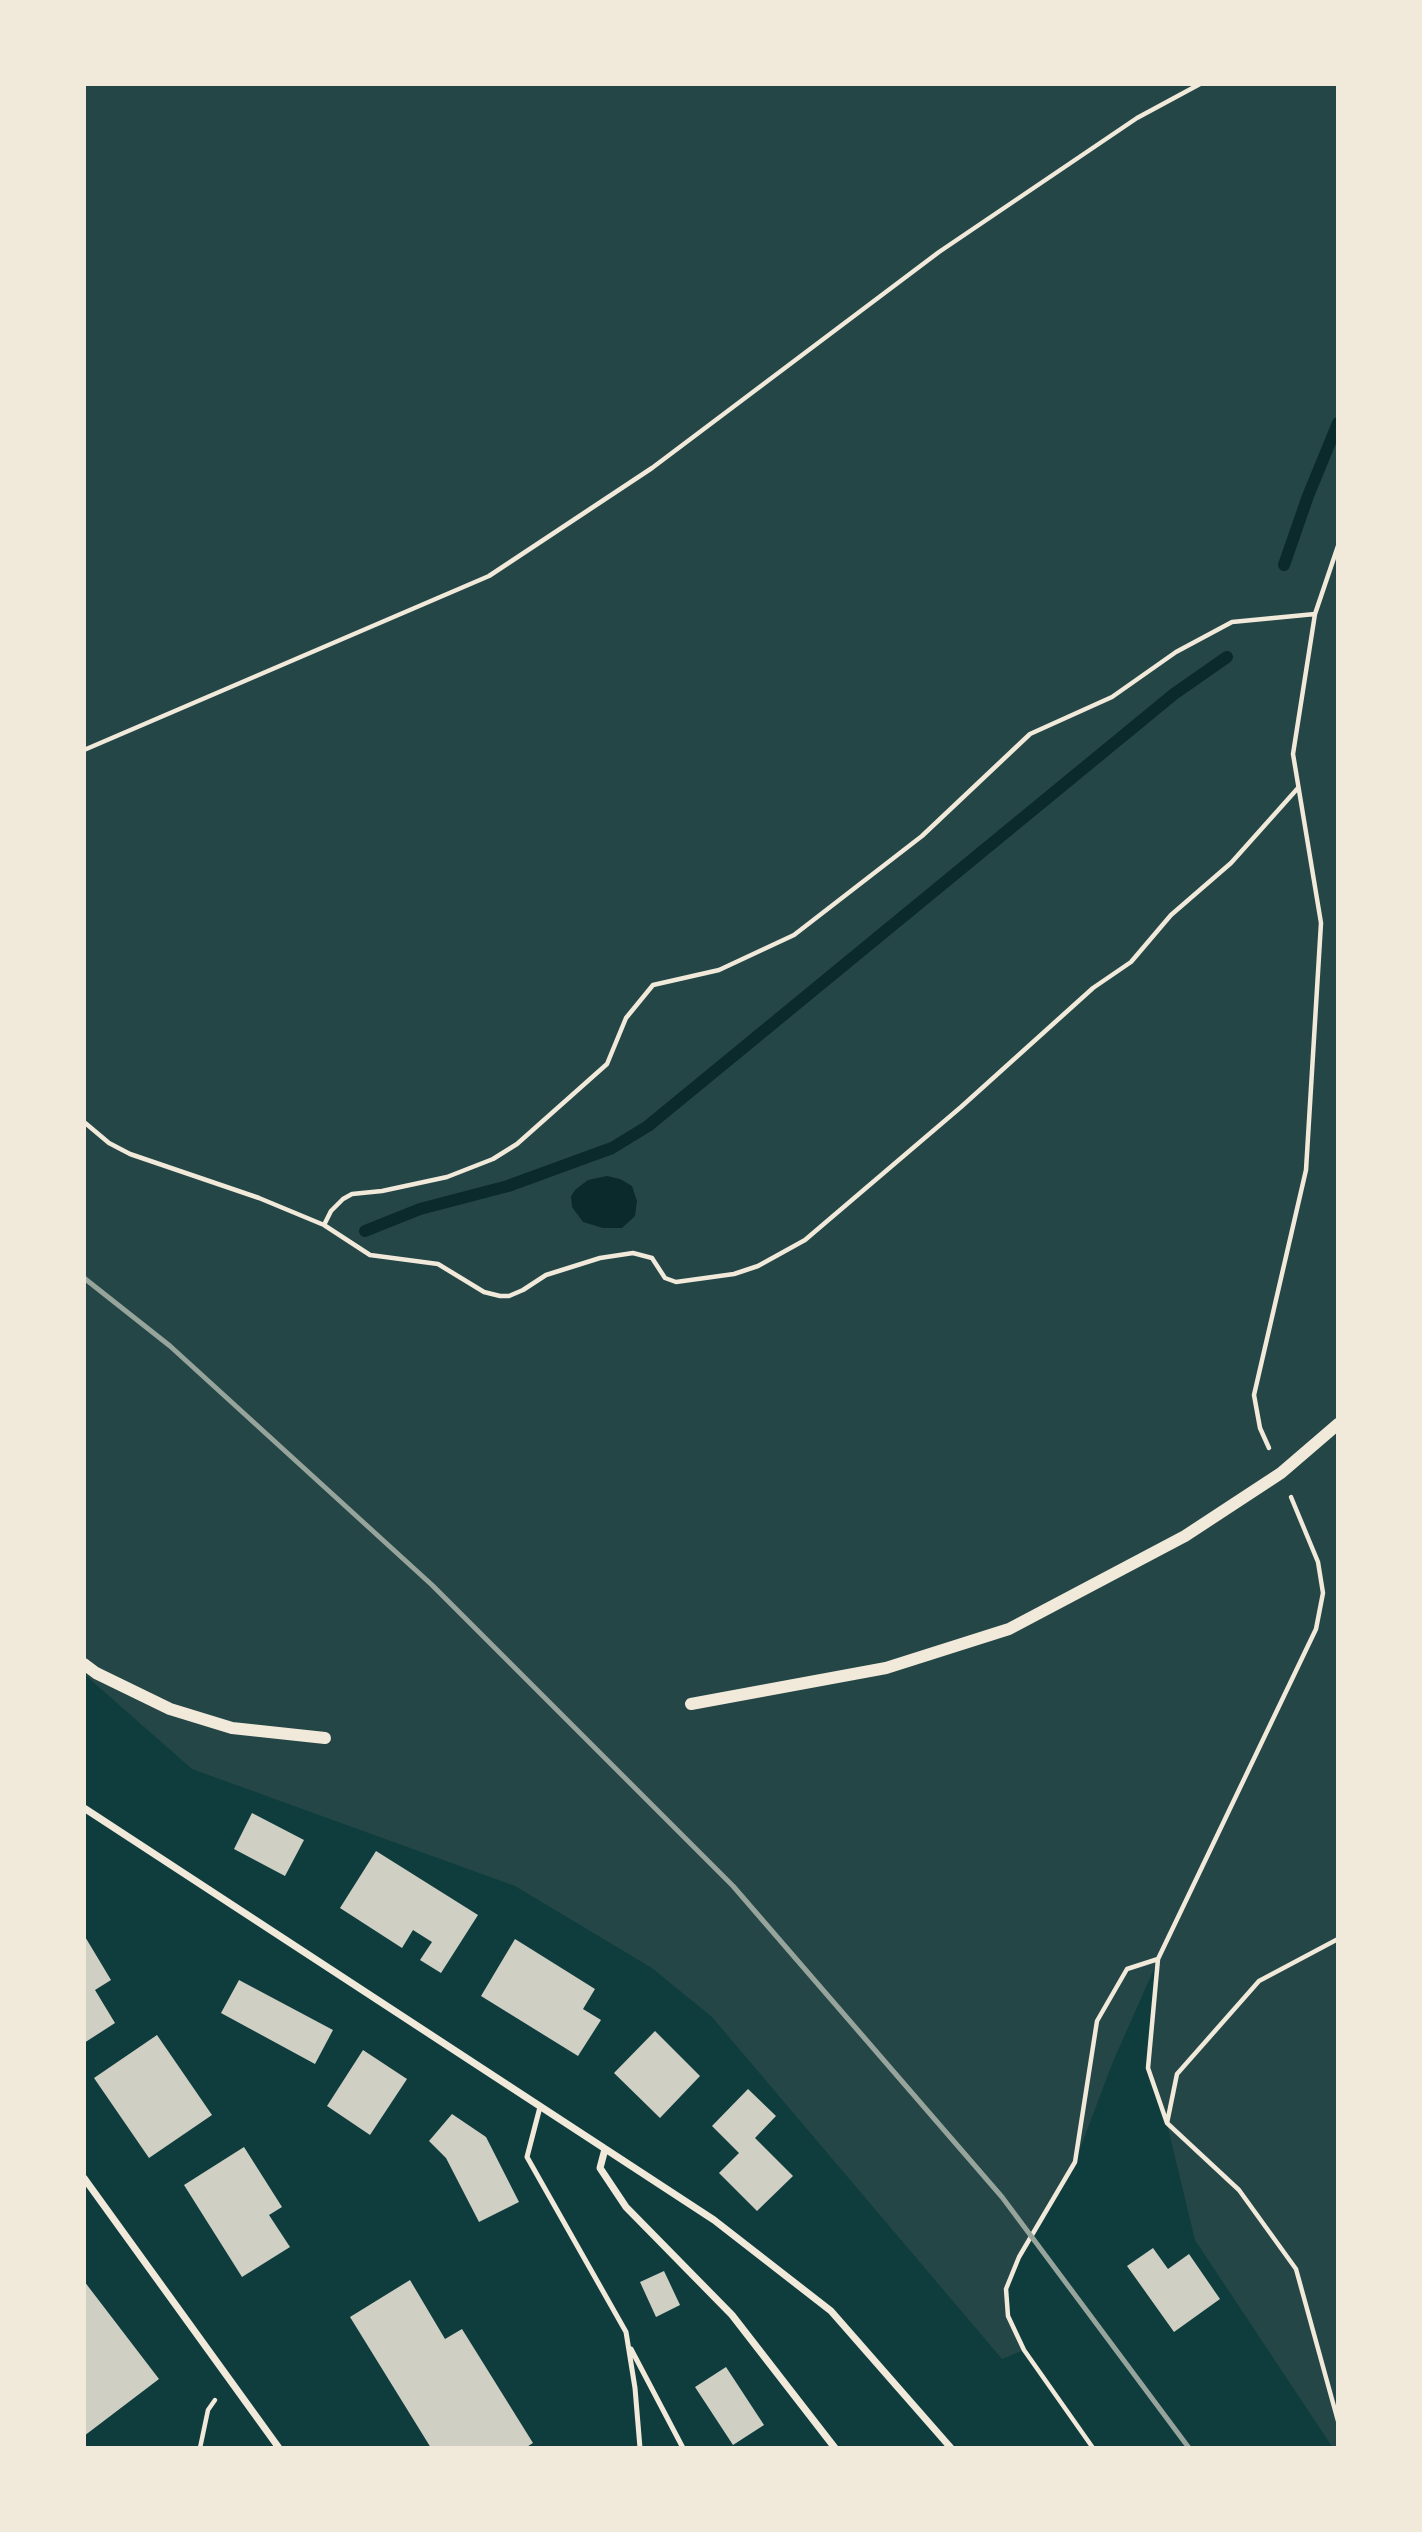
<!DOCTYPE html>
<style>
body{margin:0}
#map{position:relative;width:1422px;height:2532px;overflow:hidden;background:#0f3d3e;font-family:Inter,sans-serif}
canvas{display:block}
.frame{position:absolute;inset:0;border:86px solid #f1e9da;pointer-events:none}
</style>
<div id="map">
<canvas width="1422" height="2532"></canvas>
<div class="frame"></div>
</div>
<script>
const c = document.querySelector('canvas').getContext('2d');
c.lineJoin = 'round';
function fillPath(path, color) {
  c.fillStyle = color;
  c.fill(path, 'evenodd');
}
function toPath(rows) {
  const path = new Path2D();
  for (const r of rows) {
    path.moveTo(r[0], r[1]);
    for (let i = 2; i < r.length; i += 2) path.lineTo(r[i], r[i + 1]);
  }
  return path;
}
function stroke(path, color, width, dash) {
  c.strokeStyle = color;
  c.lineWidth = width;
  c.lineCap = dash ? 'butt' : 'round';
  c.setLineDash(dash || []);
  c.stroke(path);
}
fillPath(toPath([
 [84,84,1338,84,1338,2448,1333,2448,1195,2240,1167,2124,1148,2068,1157,1962,1112,2064,1075,2162,1019,2257,1006,2289,1008,2316,1024,2350,1002,2359,712,2017,652,1968,515,1886,192,1769,84,1674]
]), '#244646');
fillPath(toPath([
 [607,1176,620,1179,632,1186,637,1201,635,1216,622,1228,603,1228,583,1222,572,1207,571,1196,576,1189,588,1180]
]), '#0a2a2b');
stroke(toPath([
 [1284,565,1308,496,1338,423],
 [365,1231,420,1209,508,1186,612,1148,648,1126,1174,694,1227,657]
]), '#0a2a2b', 12);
fillPath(toPath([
 [252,1813,304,1840,285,1876,234,1849],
 [376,1851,478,1915,441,1973,420,1960,432,1942,413,1930,402,1948,340,1908],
 [84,1935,111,1980,95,1990,115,2023,84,2043],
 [515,1939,595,1989,583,2009,601,2020,578,2056,481,1996],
 [239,1980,333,2030,315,2064,221,2013],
 [655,2031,700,2076,660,2118,614,2073],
 [157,2035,212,2115,149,2158,94,2078],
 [363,2050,407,2079,370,2135,327,2106],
 [748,2089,776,2116,755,2138,793,2176,757,2211,719,2173,739,2153,712,2126],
 [452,2114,486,2137,519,2202,479,2222,446,2158,429,2141],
 [244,2147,282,2207,269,2215,290,2247,242,2277,184,2185],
 [1153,2248,1168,2269,1189,2254,1220,2299,1174,2332,1127,2266],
 [664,2271,680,2305,656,2317,640,2282],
 [410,2280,445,2339,462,2329,533,2443,525,2448,431,2448,350,2317],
 [84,2281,159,2379,84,2436],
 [726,2367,764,2425,733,2445,695,2387]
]), '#cfcfc3');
stroke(toPath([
 [84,750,489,576,652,468,939,252,1137,118,1200,84],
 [84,1122,109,1143,130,1154,259,1198,324,1225,370,1255,438,1264,484,1292,500,1296,509,1296,523,1290,546,1275,600,1258,633,1253,652,1258,665,1278,676,1282,734,1274,758,1266,805,1240,961,1107,1093,988,1131,962,1171,915,1231,863,1298,788],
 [324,1225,331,1211,343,1199,352,1194,382,1191,447,1177,493,1159,517,1144,607,1064,626,1018,653,985,719,970,794,935,922,836,1030,734,1112,697,1176,652,1232,622,1315,614],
 [1269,1448,1260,1428,1254,1395,1306,1170,1321,923,1293,754,1315,614,1338,546],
 [1291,1497,1318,1562,1323,1593,1316,1629,1158,1959,1148,2068,1167,2123,1239,2190,1296,2269,1338,2421],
 [1167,2123,1177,2074,1259,1981,1338,1939],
 [200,2448,208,2410,215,2400],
 [1093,2448,1024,2350,1008,2316,1006,2289,1019,2257,1075,2162,1097,2021,1127,1969,1158,1959]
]), '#f1e9da', 4.5);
stroke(toPath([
 [540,2107,527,2157,626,2332,635,2388,640,2448],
 [631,2349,683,2448]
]), '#f1e9da', 5);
stroke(toPath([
 [84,1808,714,2220,831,2311,951,2448],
 [605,2149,600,2168,626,2207,732,2315,835,2448],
 [84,2178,279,2448]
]), '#f1e9da', 7);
stroke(toPath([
 [84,1664,96,1673,170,1709,232,1728,325,1738],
 [691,1704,886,1668,1009,1629,1185,1536,1281,1473,1338,1424]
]), '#f1e9da', 12);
stroke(toPath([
 [84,1278,170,1346,432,1585,733,1886,1002,2197,1189,2448]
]), '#97a49c', 5);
</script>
